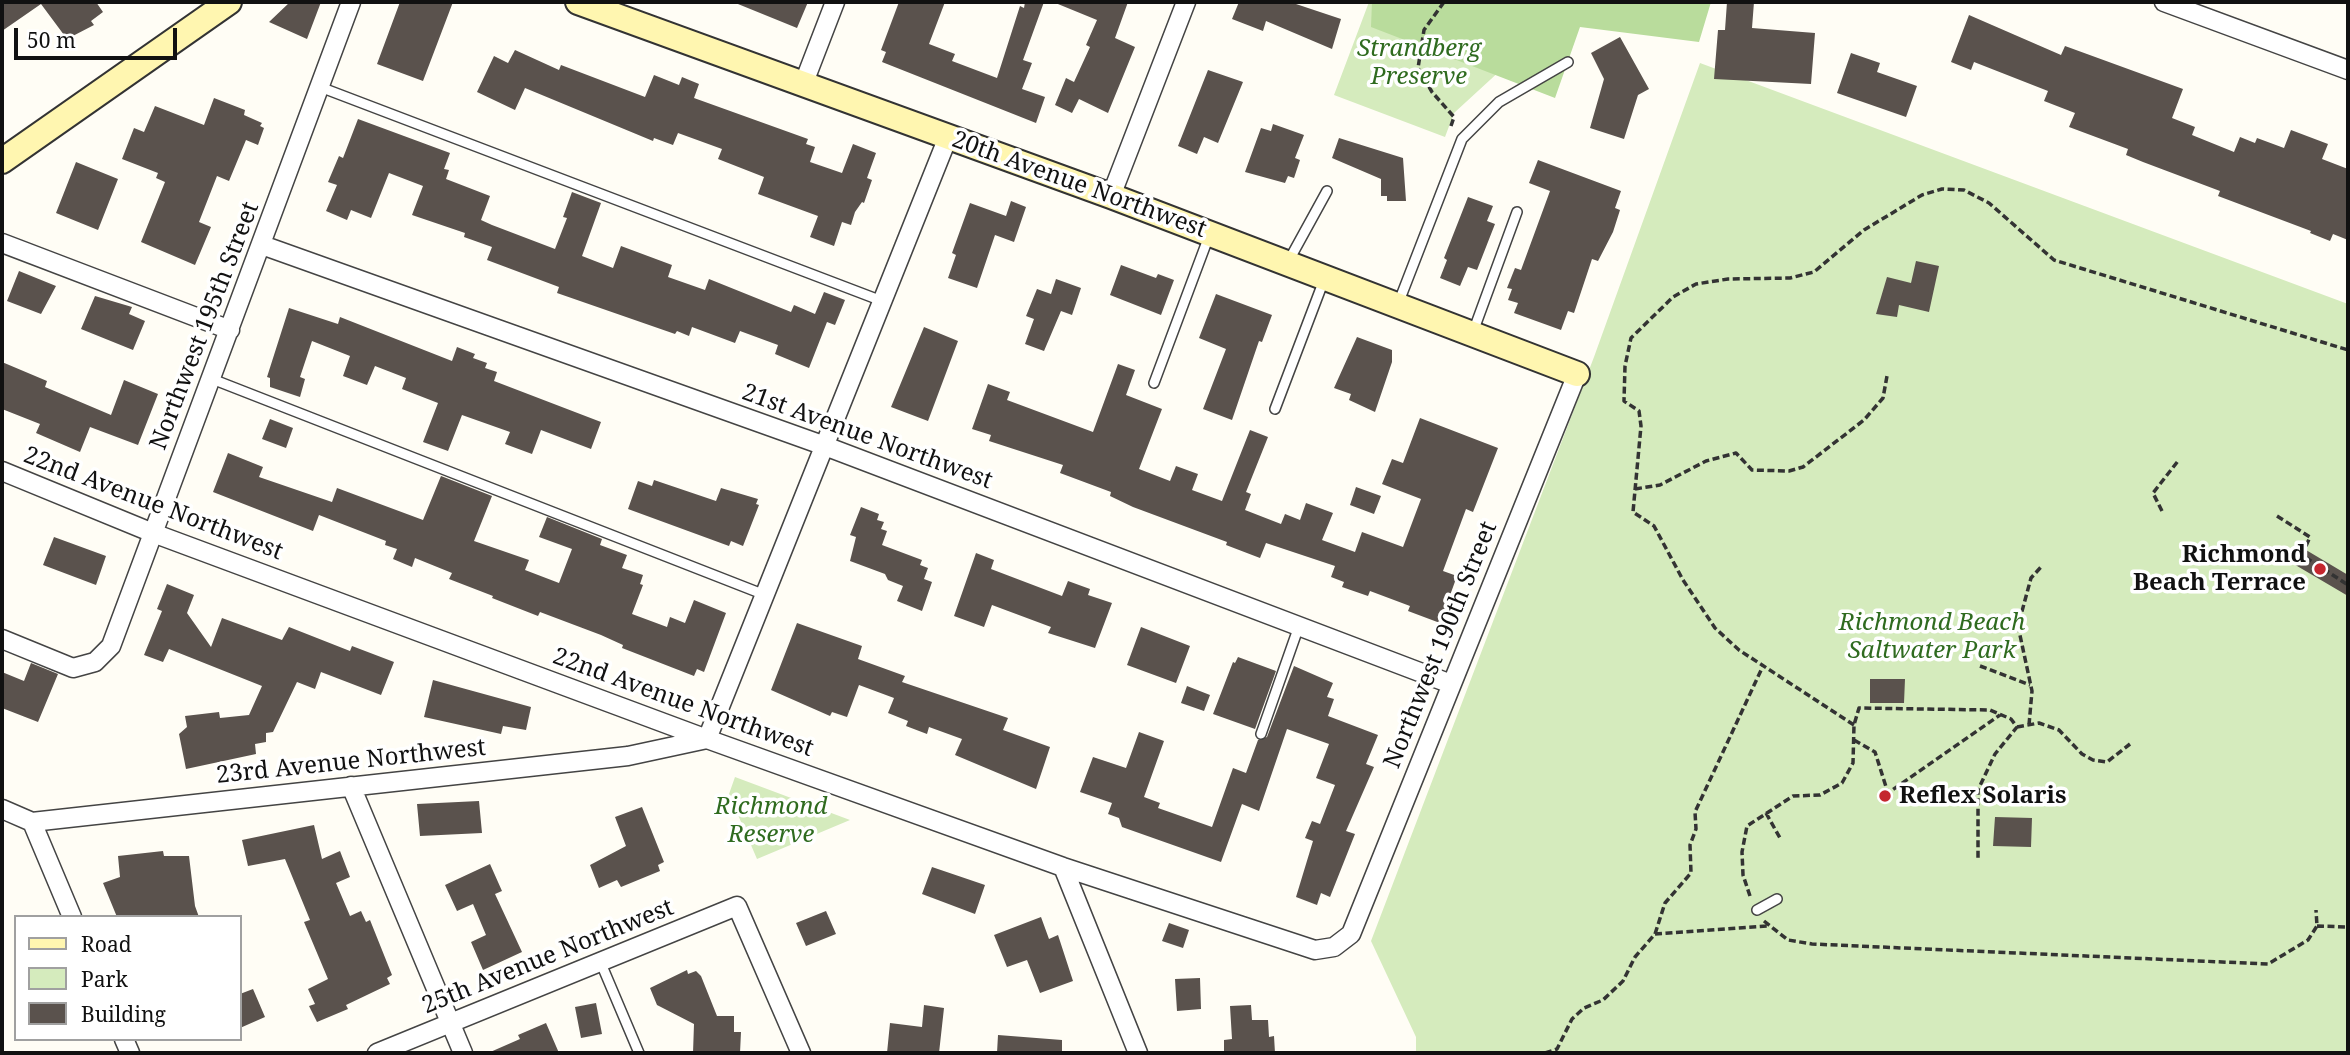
<!DOCTYPE html>
<style>
body{margin:0}
#map{position:relative;width:2350px;height:1055px;overflow:hidden;background:#fffdf5;font-family:"Noto Serif",serif}
canvas{display:block}
.frame{position:absolute;inset:0;border:4px solid #111;pointer-events:none}
.legend{position:absolute;left:14px;top:915px;width:228px;height:126px;box-sizing:border-box;background:#fff;border:2px solid #a0a0a0;margin:0;padding:9px 12px;list-style:none;font-size:21px;color:#111}
.legend li{display:flex;align-items:center;gap:14px;height:35px}
.legend b{width:35px;border:2px solid #a0a0a0}
.scale{position:absolute;left:14px;top:28px;width:163px;height:32px;box-sizing:border-box;border:4px solid #111;border-top:0;padding-left:9px;font-size:21px;line-height:24px;white-space:nowrap;color:#111;-webkit-text-stroke:5px #fff;paint-order:stroke}
</style>
<div id="map">
<canvas width="2350" height="1055"></canvas>
<div class="frame"></div>
<ul class="legend">
<li><b style="height:9px;background:#fff6b0"></b>Road</li>
<li><b style="height:19px;background:#d5ebbd"></b>Park</li>
<li><b style="height:19px;background:#5a524d"></b>Building</li>
</ul>
<div class="scale">50 m</div>
</div>
<script>
const c = document.querySelector('canvas').getContext('2d');
c.lineJoin = 'round';
function fillPath(path, color) {
  c.fillStyle = color;
  c.fill(path, 'evenodd');
}
function toPath(rows) {
  const path = new Path2D();
  for (const r of rows) {
    path.moveTo(r[0], r[1]);
    for (let i = 2; i < r.length; i += 2) path.lineTo(r[i], r[i + 1]);
  }
  return path;
}
function stroke(path, color, width, dash) {
  c.strokeStyle = color;
  c.lineWidth = width;
  c.lineCap = dash ? 'butt' : 'round';
  c.setLineDash(dash || []);
  c.stroke(path);
}
function drawText(font, color, halo, rows, align = 'center') {
  c.font = font + ' "Noto Serif",serif';
  c.lineWidth = 7;
  c.setLineDash([]);
  c.textBaseline = 'middle';
  c.strokeStyle = halo;
  c.fillStyle = color;
  for (const [text, x, y, turn = 0] of rows) {
    c.save();
    c.translate(x, y);
    c.rotate((+turn || 0) * Math.PI / 180);
    c.textAlign = isNaN(turn) ? turn : align;
    if (halo) c.strokeText(text, 0, 0);
    c.fillText(text, 0, 0);
    c.restore();
  }
}
fillPath(toPath([
 [1369,2,1575,2,1454,113,1445,137,1334,95],
 [1700,63,2348,304,2348,1053,1416,1053,1416,1037,1371,941,1594,357],
 [735,777,850,820,757,859,729,794]
]), '#d5ebbd');
fillPath(toPath([
 [1372,2,1711,2,1699,42,1580,27,1555,98,1371,27]
]), '#b9dc9c');
fillPath(toPath([
 [2,2,96,2,103,12,91,21,94,25,67,39,41,4,2,31],
 [290,2,321,2,307,39,269,22],
 [400,2,453,2,423,81,377,64],
 [733,2,808,2,797,28],
 [899,2,945,2,929,44,955,54,952,61,997,78,1020,6,1024,8,1025,2,1044,2,1023,60,1032,63,1022,89,1045,97,1036,123,882,62,886,52,881,50],
 [1053,2,1128,2,1115,38,1135,47,1108,113,1079,99,1072,113,1055,105,1066,78,1074,82,1090,47,1086,45,1097,20],
 [1239,2,1290,2,1341,19,1332,49,1266,21,1263,31,1232,19],
 [1727,2,1754,2,1752,28,1815,33,1811,84,1714,79,1718,30,1725,30],
 [1969,15,2061,55,2065,46,2183,89,2172,118,2195,127,2192,135,2234,152,2240,137,2255,143,2257,138,2284,148,2291,130,2328,144,2322,159,2348,169,2348,240,2333,234,2330,241,2310,233,2311,231,2218,196,2220,191,2143,162,2126,155,2128,149,2069,127,2075,113,2044,101,2048,91,1974,62,1971,70,1951,62],
 [1620,37,1649,89,1638,95,1624,139,1590,128,1604,79,1591,53],
 [515,50,559,70,561,65,645,97,654,75,679,85,682,77,699,84,694,98,808,139,806,144,815,147,810,162,842,173,853,144,876,153,867,178,872,180,864,203,862,202,855,212,851,225,842,222,834,246,810,237,818,216,758,194,764,177,718,159,722,149,678,133,673,145,654,138,653,141,525,88,515,110,477,92,494,56,508,63],
 [1851,53,1880,63,1877,72,1917,86,1906,117,1837,93],
 [1208,70,1243,82,1218,143,1204,137,1197,154,1178,146],
 [214,98,245,110,244,115,262,123,260,126,264,128,258,145,246,140,229,181,217,176,199,222,211,227,195,265,141,242,165,182,156,178,158,173,122,159,134,128,144,132,155,106,204,125],
 [358,119,450,153,444,169,449,170,446,179,490,196,481,220,492,225,555,249,567,218,563,217,572,192,601,203,582,256,613,268,621,246,672,265,668,277,705,290,709,279,791,312,794,305,815,314,824,292,845,300,835,325,827,322,809,368,775,354,778,345,740,331,735,343,692,327,689,336,677,331,675,334,557,293,559,287,487,260,492,247,464,237,465,233,412,215,423,186,389,173,371,218,351,210,347,220,326,211,337,185,328,182,339,156,343,158],
 [1273,124,1304,135,1295,158,1300,160,1294,178,1288,176,1285,183,1245,172,1261,128,1271,131],
 [1339,138,1403,158,1406,201,1387,201,1387,196,1381,196,1381,179,1332,158],
 [1538,160,1621,191,1615,208,1620,210,1613,232,1598,261,1592,259,1574,313,1568,311,1561,330,1514,313,1518,303,1508,300,1512,289,1507,288,1515,268,1521,270,1550,191,1529,183],
 [76,162,118,179,98,230,56,213],
 [1468,197,1493,206,1487,221,1495,224,1477,270,1468,267,1460,286,1440,278,1447,260,1444,258],
 [1011,201,1026,207,1014,242,995,235,977,288,948,278,956,255,952,253,970,203,1006,216],
 [1916,261,1939,266,1929,312,1899,305,1897,317,1876,314,1887,277,1911,283],
 [1121,265,1156,278,1158,274,1174,280,1161,315,1110,295],
 [19,271,56,286,41,314,7,301],
 [1056,279,1081,288,1072,315,1061,311,1044,351,1025,344,1034,319,1026,316,1037,289,1051,294],
 [1216,294,1272,315,1262,342,1259,341,1232,420,1203,409,1226,349,1199,338],
 [95,296,132,307,129,314,145,321,133,350,81,329],
 [289,308,338,324,340,317,452,361,457,347,475,354,473,358,487,363,485,368,497,372,494,381,601,422,591,449,541,430,532,454,505,444,510,432,462,415,448,451,423,442,438,403,402,389,406,378,375,366,367,385,343,376,350,356,312,341,300,377,305,379,300,397,270,387,270,378,267,377],
 [924,327,958,341,928,421,891,407],
 [1357,337,1392,350,1392,362,1375,412,1349,400,1351,394,1334,388],
 [2,362,47,381,45,387,111,415,124,380,158,394,138,445,90,427,80,452,36,433,40,424,2,409],
 [1118,364,1135,370,1126,395,1162,409,1139,469,1170,481,1176,466,1198,474,1192,490,1222,501,1250,430,1268,437,1246,492,1251,494,1245,510,1281,524,1285,514,1300,520,1306,503,1333,513,1322,540,1355,552,1362,532,1403,547,1421,499,1382,484,1392,459,1403,463,1420,418,1498,448,1473,512,1466,509,1443,571,1457,576,1440,623,1408,611,1410,606,1370,591,1368,596,1342,587,1344,582,1331,577,1335,566,1266,543,1260,558,1226,545,1227,542,1133,507,1110,496,1111,492,1060,473,1063,465,989,441,991,435,972,429,988,384,1010,392,1007,400,1093,432],
 [270,419,293,428,286,448,262,439],
 [228,453,263,467,259,477,332,502,337,488,423,520,441,476,492,496,474,541,529,560,525,570,559,583,572,549,539,537,547,517,602,539,600,545,627,555,622,568,643,575,640,584,643,585,632,614,667,627,670,617,685,623,694,600,726,613,704,672,697,669,694,676,622,648,623,645,601,635,540,612,538,616,492,598,493,596,449,579,452,573,415,558,412,567,393,559,397,549,385,545,386,541,319,515,313,531,213,492],
 [654,480,716,501,721,488,758,499,756,504,759,505,743,546,731,541,729,546,628,509,638,481,652,486],
 [1356,487,1381,496,1374,514,1350,505],
 [861,507,879,514,877,520,884,522,881,529,887,531,882,545,922,560,920,565,928,568,924,579,932,582,922,611,897,601,903,586,888,580,885,574,850,561,856,537,850,535],
 [54,537,106,556,96,585,43,565],
 [2301,547,2348,575,2348,596,2292,563],
 [976,553,994,560,991,569,1062,596,1068,581,1090,589,1088,595,1112,603,1095,648,1048,633,1051,627,992,605,984,627,954,616],
 [167,584,194,595,187,613,211,647,222,618,282,640,289,627,350,651,352,646,394,662,381,695,321,672,315,689,297,682,273,732,266,733,266,742,255,744,256,754,186,769,179,734,187,727,185,716,219,712,220,718,249,715,262,686,169,649,163,662,144,655,162,611,157,609],
 [797,623,862,646,858,659,905,676,902,682,1008,718,1003,730,1050,747,1036,789,955,755,962,739,929,727,927,734,906,726,908,721,888,713,894,698,859,685,847,717,832,712,830,716,771,690],
 [1141,627,1190,646,1176,683,1127,665],
 [1238,657,1276,671,1255,729,1213,714,1233,662,1235,663],
 [31,663,58,674,38,722,2,708,2,672,24,681],
 [1294,666,1333,683,1327,697,1334,699,1328,716,1378,735,1366,764,1374,767,1346,831,1355,834,1330,897,1321,893,1317,905,1296,897,1313,841,1305,838,1312,821,1320,824,1335,785,1316,778,1329,744,1287,729,1259,811,1242,804,1221,862,1122,827,1119,818,1108,814,1112,803,1080,792,1093,757,1126,768,1139,732,1164,741,1144,797,1160,803,1158,808,1212,827,1233,768,1246,773,1258,740,1267,737],
 [1870,679,1905,679,1904,703,1870,703],
 [433,680,531,707,526,730,503,726,501,734,424,717],
 [1187,686,1210,695,1204,711,1181,703],
 [479,801,482,833,420,836,417,804],
 [642,807,664,862,658,865,660,871,621,887,617,880,599,888,590,865,626,846,615,817],
 [1995,817,2032,818,2031,847,1993,846],
 [314,825,322,859,340,851,350,877,336,883,350,916,361,911,366,922,370,920,392,975,387,978,390,984,346,1005,348,1009,317,1022,309,1006,315,1004,308,989,328,979,304,922,310,920,285,859,248,866,242,840],
 [163,851,164,856,189,856,195,906,199,917,117,917,103,883,120,877,118,856],
 [490,864,502,891,495,894,522,952,483,970,471,942,486,935,473,904,457,911,445,885],
 [932,867,985,885,975,914,922,894],
 [826,911,836,934,806,946,796,923],
 [1041,917,1049,939,1058,935,1073,981,1040,993,1027,960,1007,967,994,935],
 [1169,923,1189,930,1183,948,1162,941],
 [687,970,688,974,696,971,701,976,717,1016,734,1016,734,1032,741,1032,740,1053,693,1053,694,1024,657,1005,650,988],
 [1200,978,1201,1009,1177,1011,1175,979],
 [253,989,265,1017,240,1028,240,994],
 [596,1003,602,1034,581,1038,575,1007],
 [924,1005,944,1008,939,1053,887,1053,890,1023,922,1027],
 [1251,1005,1252,1020,1268,1020,1269,1037,1274,1036,1275,1053,1224,1053,1224,1040,1232,1039,1230,1006],
 [546,1023,559,1053,488,1053,520,1039,518,1035],
 [998,1035,1062,1040,1062,1053,997,1053]
]), '#5a524d');
const lane = toPath([
 [320,87,882,301],
 [1288,262,1327,191],
 [1398,304,1462,139,1499,102,1568,62],
 [1473,332,1517,212],
 [212,379,765,595],
 [1154,383,1209,236],
 [1275,409,1324,280],
 [1261,734,1299,626],
 [1757,910,1777,899],
 [600,961,639,1053]
]);
const street = toPath([
 [2164,2,2348,70],
 [803,85,835,2],
 [1111,196,1186,2],
 [2,243,230,330],
 [262,245,825,446,1451,684],
 [2,471,153,533,707,739,1063,867,1315,950,1334,947,1351,934,1577,374],
 [2,639,73,668,95,662,111,646,351,2],
 [351,786,463,1053],
 [2,809,32,822,628,756,707,739,948,137],
 [32,822,72,917],
 [1063,867,1138,1053],
 [124,1039,130,1053],
 [377,1053,737,906,801,1053]
]);
const secondary = toPath([
 [578,2,1111,196,1577,374],
 [2,161,229,2]
]);
stroke(lane, '#444', 12);
stroke(street, '#444', 21);
stroke(secondary, '#333', 28);
stroke(toPath([
 [1444,2,1424,30,1418,68,1432,92,1454,117,1450,129],
 [1635,489,1660,485,1706,461,1736,453,1752,470,1789,471,1803,467,1864,420,1883,398,1887,376],
 [2162,511,2153,493,2178,461],
 [2277,516,2310,537,2302,555,2348,585],
 [1980,666,2030,685],
 [1854,725,1739,650,1715,628,1683,580,1654,526,1633,512,1641,426,1639,411,1624,401,1625,366,1631,338,1673,297,1696,284,1728,279,1790,278,1814,272,1864,230,1922,195,1942,189,1964,190,1989,203,2054,260,2348,350],
 [2029,725,2032,691,2018,626,2031,578,2041,567],
 [2017,727,2039,723,2059,730,2082,754,2093,760,2107,762,2130,744],
 [1854,740,1875,752,1888,793,2000,715],
 [1766,813,1780,838],
 [1750,896,1743,875,1742,852,1747,826,1793,796,1820,795,1842,783,1853,763,1854,725,1859,708,1990,710,2011,719,2017,727,1995,754,1978,790,1978,860],
 [1764,921,1788,940,1812,944,2268,964,2308,940,2317,926,2316,910],
 [2317,926,2348,927],
 [1655,934,1767,926],
 [1545,1053,1557,1049,1572,1019,1584,1008,1603,1000,1623,981,1635,957,1655,934,1665,903,1691,873,1690,845,1696,829,1695,812,1763,666]
]), '#333', 3.5, [7, 3.5]);
stroke(lane, '#fff', 9);
stroke(street, '#fff', 18);
stroke(secondary, '#fff6b0', 24);
for (const [x, y, r, color] of [
 [2320,569,7,"#c4262e"],
 [1885,796,7,"#c4262e"]
]) {
  const dot = new Path2D();
  dot.arc(x, y, r, 0, 2 * Math.PI);
  c.fillStyle = color;
  c.fill(dot);
  stroke(dot, '#fff', 2.5);
}
drawText('italic 24px', '#2f6b1f', '#fff', [
 ["Strandberg",1419,49],
 ["Preserve",1419,77],
 ["Richmond Beach",1932,623],
 ["Saltwater Park",1932,651],
 ["Richmond",771,807],
 ["Reserve",771,835]
]);
drawText('24px', '#111', '#fff', [
 ["20th Avenue Northwest",1079,185,20],
 ["Northwest 195th Street",205,326,-69],
 ["21st Avenue Northwest",867,437,20],
 ["22nd Avenue Northwest",153,504,21],
 ["Northwest 190th Street",1441,645,-68],
 ["22nd Avenue Northwest",683,703,20],
 ["23rd Avenue Northwest",351,762,-6],
 ["25th Avenue Northwest",548,957,-22]
]);
drawText('bold 24px', '#111', '#fff', [
 ["Richmond",2306,555],
 ["Beach Terrace",2306,583],
 ["Reflex Solaris",1899,796,"left"]
], 'right');
</script>
